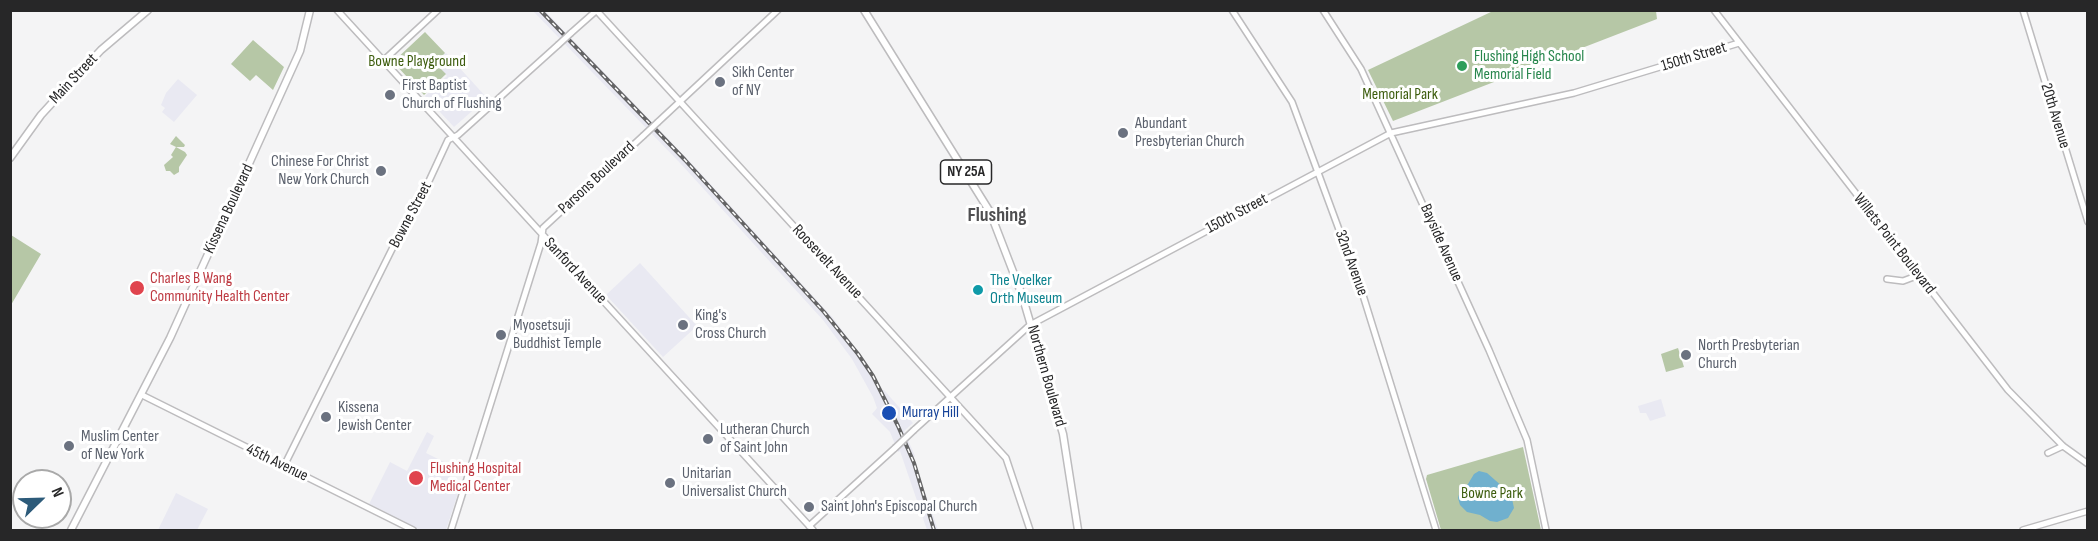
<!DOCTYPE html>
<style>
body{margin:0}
#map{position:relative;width:2098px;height:541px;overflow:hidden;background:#f4f4f5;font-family:"Sofia Sans Condensed",sans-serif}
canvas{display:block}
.frame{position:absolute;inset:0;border:12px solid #272728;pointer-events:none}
.north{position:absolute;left:12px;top:469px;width:60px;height:60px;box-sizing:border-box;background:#fff;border:2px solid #a9a9a9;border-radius:50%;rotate:67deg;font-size:16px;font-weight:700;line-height:24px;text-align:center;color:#272728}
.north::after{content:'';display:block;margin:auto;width:21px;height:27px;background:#2d5b7a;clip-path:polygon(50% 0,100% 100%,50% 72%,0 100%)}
</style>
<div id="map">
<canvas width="2098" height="541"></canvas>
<div class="frame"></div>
<div class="north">N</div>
</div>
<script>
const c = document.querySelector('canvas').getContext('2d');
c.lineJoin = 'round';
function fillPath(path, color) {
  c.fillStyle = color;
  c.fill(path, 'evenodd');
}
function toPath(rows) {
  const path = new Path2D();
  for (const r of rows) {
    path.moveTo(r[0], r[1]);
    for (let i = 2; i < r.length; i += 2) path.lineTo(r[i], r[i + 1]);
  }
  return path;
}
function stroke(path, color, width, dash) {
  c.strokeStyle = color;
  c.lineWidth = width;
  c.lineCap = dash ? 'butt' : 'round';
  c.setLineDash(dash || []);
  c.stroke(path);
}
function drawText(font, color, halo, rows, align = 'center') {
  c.font = font + ' "Sofia Sans Condensed",sans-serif';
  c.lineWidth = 6;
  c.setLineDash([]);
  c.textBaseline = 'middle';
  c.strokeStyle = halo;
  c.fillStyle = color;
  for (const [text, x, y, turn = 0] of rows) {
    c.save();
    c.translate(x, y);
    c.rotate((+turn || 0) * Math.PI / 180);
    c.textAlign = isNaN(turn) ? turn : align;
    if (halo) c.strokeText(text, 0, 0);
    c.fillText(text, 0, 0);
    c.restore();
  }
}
fillPath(toPath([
 [533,11,545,11,694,166,833,318,858,352,882,390,884,390,913,423,904,431,915,456,913,458,938,530,927,530,900,451,898,452,890,432,872,414,877,408,873,397,852,359,823,320,680,163],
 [446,53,487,98,454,127,425,96,447,76,435,63],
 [178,79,197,95,174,122,162,112,165,108,161,105,166,93],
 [640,263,697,326,663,357,606,295],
 [1661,399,1666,416,1650,421,1646,413,1640,413,1638,406],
 [427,432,434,436,426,453,452,466,448,485,460,487,446,530,420,530,369,504,390,462,407,471],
 [176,493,208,509,197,530,158,530]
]), '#e9e9f2');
fillPath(toPath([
 [1493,11,1656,11,1657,19,1393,121,1368,70],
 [425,32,445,53,435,63,446,74,424,95,393,62],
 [253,40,284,67,273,90,256,75,250,81,231,64],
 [176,136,185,145,184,147,176,147,185,152,187,155,179,167,179,172,174,175,170,171,166,171,164,165,173,157,171,155,176,147,170,144],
 [11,235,41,254,11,305],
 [1678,348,1684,367,1666,372,1661,354],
 [1523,447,1541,530,1441,530,1426,479,1427,475]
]), '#b6c7a6');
fillPath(toPath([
 [1479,471,1487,473,1511,494,1514,508,1508,518,1497,522,1490,521,1480,515,1467,512,1460,505,1458,498,1460,491,1468,484,1474,474]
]), '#70b0ce');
const minor = toPath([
 [337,10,813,530],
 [596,10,1006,458,1030,530],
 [1232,10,1292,102,1362,292,1436,530],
 [1323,10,1361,69,1489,350,1527,440,1546,530],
 [1714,10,2008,390,2063,446,2088,464],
 [2023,10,2088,222],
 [571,33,597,10],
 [383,61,438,10],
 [658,122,778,10],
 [1887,279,1903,281,1919,275],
 [142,395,413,530],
 [914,430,1030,325,1391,133,1574,93,1739,43],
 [2048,453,2063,446],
 [284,466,408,217,416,209,448,140,458,135,558,45],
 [809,526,895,448],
 [451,530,541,243,543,228,643,136],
 [2023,530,2088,511]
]);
const major = toPath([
 [864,10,990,212,1022,295,1063,434,1078,530],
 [10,158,41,115,74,79,101,50,148,10],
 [71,530,170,338,300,51,310,10]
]);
stroke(minor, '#bdbcbe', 8);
stroke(major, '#bdbcbe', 9);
stroke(minor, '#fff', 5);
stroke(major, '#fff', 6);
const rail = toPath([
 [540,10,685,160,824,312,858,354,873,376,898,426,914,463,934,530]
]);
stroke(rail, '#646465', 4);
stroke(rail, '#fff', 1.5, [4.5]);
const minorBridge = toPath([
 [558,45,571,33],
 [643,136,658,122],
 [895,448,914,430]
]);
stroke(minorBridge, '#bdbcbe', 8, []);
stroke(minorBridge, '#fff', 5);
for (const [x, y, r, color] of [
 [1462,66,6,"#2e9e5b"],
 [720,82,6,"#6b7280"],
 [390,95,6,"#6b7280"],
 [1123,133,6,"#6b7280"],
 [381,171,6,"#6b7280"],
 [137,288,8,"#e0444e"],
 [978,290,6,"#0f9aa8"],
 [683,325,6,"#6b7280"],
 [501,335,6,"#6b7280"],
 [1686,355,6,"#6b7280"],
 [889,413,8,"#1a4fb4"],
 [326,417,6,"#6b7280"],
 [708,439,6,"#6b7280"],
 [69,446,6,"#6b7280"],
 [416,478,8,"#e0444e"],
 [670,483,6,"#6b7280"],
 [809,507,6,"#6b7280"]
]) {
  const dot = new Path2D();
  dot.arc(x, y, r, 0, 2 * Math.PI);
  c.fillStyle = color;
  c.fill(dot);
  stroke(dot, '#fff', 2);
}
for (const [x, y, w] of [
 [966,172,51]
]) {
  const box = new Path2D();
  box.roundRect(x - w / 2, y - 12, w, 24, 4.5);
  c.fillStyle = '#fff';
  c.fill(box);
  stroke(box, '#272728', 1.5);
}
drawText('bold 15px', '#272728', null, [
 ["NY 25A",966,172]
]);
drawText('16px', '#27864d', '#fff', [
 ["Flushing High School",1474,57],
 ["Memorial Field",1474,75]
], 'left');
drawText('16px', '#272728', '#fff', [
 ["150th Street",1694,57,-17],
 ["Main Street",74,79,-47],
 ["20th Avenue",2055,116,73],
 ["Parsons Boulevard",597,178,-43],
 ["Kissena Boulevard",229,209,-65],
 ["150th Street",1237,214,-28],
 ["Bowne Street",411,215,-62],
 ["Bayside Avenue",1441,243,66],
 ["Willets Point Boulevard",1894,244,52],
 ["Roosevelt Avenue",827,262,47],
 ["32nd Avenue",1351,263,70],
 ["Sanford Avenue",575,271,47],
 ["Northern Boulevard",1046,376,74],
 ["45th Avenue",277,463,26]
]);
drawText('16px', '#3d5d0e', '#fff', [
 ["Bowne Playground",417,62],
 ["Memorial Park",1400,95],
 ["Bowne Park",1492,494]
]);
drawText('16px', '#5b616d', '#fff', [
 ["Sikh Center",732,73],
 ["of NY",732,91],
 ["First Baptist",402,86],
 ["Church of Flushing",402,104],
 ["Abundant",1135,124],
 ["Presbyterian Church",1135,142],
 ["Chinese For Christ",369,162,"right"],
 ["New York Church",369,180,"right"],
 ["King's",695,316],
 ["Cross Church",695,334],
 ["Myosetsuji",513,326],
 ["Buddhist Temple",513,344],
 ["North Presbyterian",1698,346],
 ["Church",1698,364],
 ["Kissena",338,408],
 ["Jewish Center",338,426],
 ["Lutheran Church",720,430],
 ["of Saint John",720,448],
 ["Muslim Center",81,437],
 ["of New York",81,455],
 ["Unitarian",682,474],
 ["Universalist Church",682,492],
 ["Saint John's Episcopal Church",821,507]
], 'left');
drawText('16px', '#be3a42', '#fff', [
 ["Charles B Wang",150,279],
 ["Community Health Center",150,297],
 ["Flushing Hospital",430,469],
 ["Medical Center",430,487]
], 'left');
drawText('16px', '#0d838f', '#fff', [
 ["The Voelker",990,281],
 ["Orth Museum",990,299]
], 'left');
drawText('16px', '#164399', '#fff', [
 ["Murray Hill",902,413]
], 'left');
drawText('bold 20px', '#4f4f51', '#fff', [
 ["Flushing",997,216]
]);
</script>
